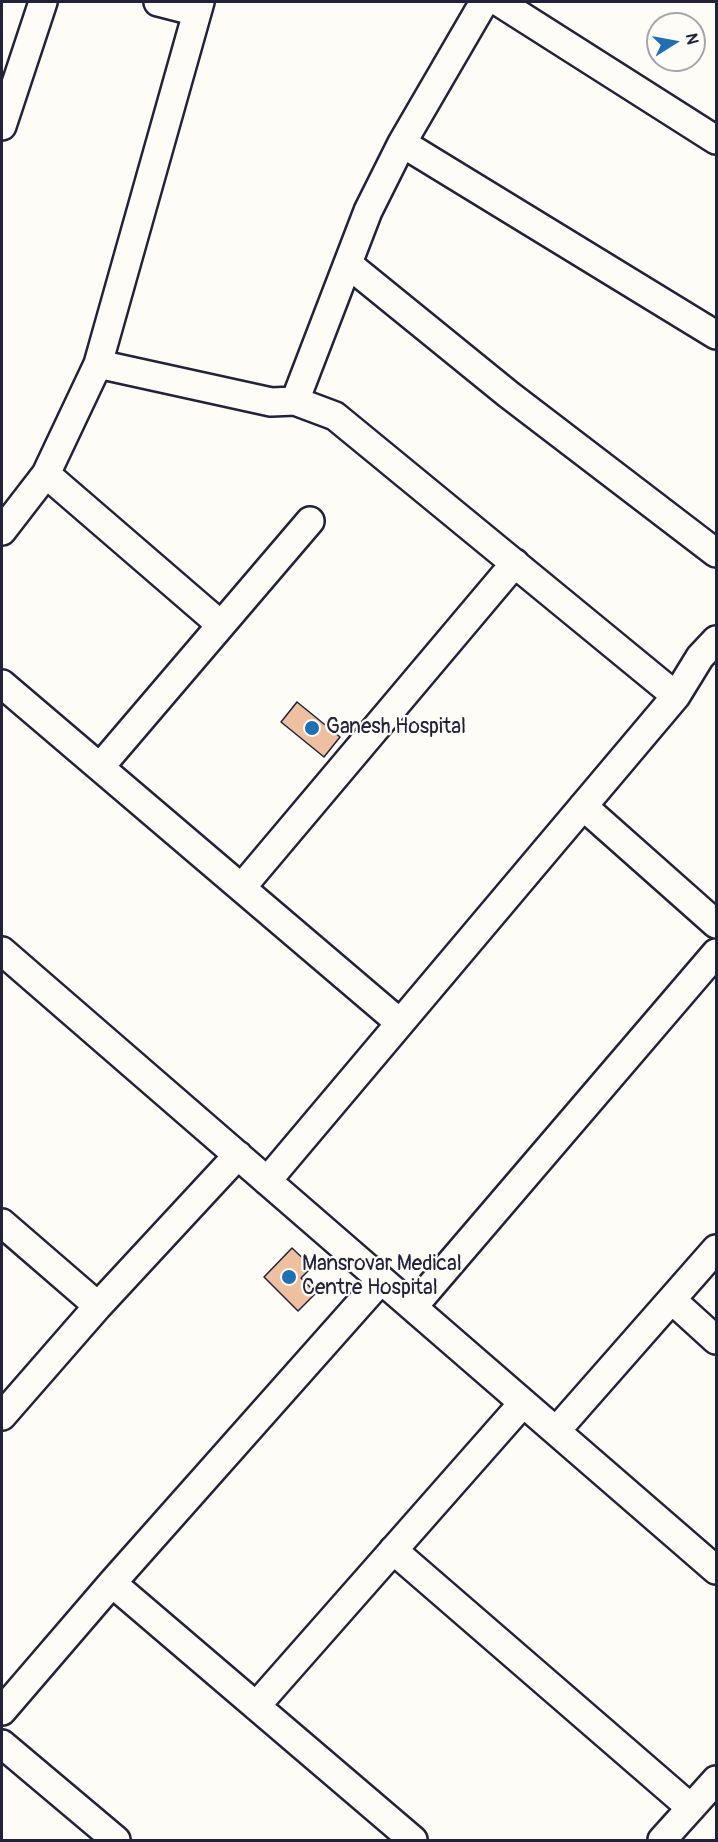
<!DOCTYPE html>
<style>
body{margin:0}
#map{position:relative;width:718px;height:1842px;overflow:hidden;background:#fdfcf7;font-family:Pangolin,sans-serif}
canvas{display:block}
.frame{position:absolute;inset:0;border:3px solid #22223b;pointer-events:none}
.north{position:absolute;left:646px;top:12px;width:60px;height:60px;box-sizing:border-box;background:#fdfcf7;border:2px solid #a5a5ac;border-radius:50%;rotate:79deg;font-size:16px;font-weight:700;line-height:24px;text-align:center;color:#22223b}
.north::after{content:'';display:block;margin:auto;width:21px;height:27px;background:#1f6fb2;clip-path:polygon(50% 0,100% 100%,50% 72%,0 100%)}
</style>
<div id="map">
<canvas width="718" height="1842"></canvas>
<div class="frame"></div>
<div class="north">N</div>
</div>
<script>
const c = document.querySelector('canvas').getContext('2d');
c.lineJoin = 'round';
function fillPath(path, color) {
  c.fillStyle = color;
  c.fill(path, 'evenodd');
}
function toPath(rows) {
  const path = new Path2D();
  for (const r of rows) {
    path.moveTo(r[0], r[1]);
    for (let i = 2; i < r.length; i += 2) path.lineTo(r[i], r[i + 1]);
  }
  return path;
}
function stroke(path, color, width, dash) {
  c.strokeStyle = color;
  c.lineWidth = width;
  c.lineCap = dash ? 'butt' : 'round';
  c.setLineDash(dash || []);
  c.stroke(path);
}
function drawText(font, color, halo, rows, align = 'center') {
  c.font = font + ' Pangolin,sans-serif';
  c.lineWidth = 4.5;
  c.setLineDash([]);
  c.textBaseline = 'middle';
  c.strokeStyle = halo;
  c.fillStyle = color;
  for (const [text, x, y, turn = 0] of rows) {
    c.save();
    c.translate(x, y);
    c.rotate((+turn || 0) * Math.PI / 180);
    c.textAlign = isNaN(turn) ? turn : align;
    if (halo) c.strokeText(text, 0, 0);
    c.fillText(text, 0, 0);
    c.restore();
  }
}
const building = toPath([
 [297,702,340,737,324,757,281,722,297,702],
 [292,1248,312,1267,301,1278,316,1293,298,1311,264,1277,292,1248]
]);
fillPath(building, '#efc09f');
stroke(building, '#22223b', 1.5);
const street = toPath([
 [158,2,197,12],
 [499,2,716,140],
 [2,126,43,2],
 [402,143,716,335],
 [348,264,508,394,716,553],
 [98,364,271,402,295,401,335,416,676,696],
 [295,401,368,211,402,143,484,2],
 [46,474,221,625],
 [2,531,46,474,98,364,200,2],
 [2,684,400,1023],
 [100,767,310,521],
 [583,806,716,924],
 [242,887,515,563],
 [2,951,716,1570],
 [267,1181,676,696,700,657,716,640],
 [2,1223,98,1306],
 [672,1300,716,1340],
 [413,1307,716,953],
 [2,1416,98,1306,238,1155],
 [556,1431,716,1249],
 [393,1550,691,1808],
 [112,1583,413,1840],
 [256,1706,523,1403],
 [2,1711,112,1583,381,1280],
 [2,1744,116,1840],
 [662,1840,716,1780]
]);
stroke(street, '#22223b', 32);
stroke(street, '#fdfcf7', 27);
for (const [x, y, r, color] of [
 [312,728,8,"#1f6fb2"],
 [289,1277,8,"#1f6fb2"]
]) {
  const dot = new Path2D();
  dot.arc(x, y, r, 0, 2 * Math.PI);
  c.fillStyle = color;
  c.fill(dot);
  stroke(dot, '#fdfcf7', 2);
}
drawText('21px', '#22223b', '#fdfcf7', [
 ["Ganesh Hospital",326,728],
 ["Mansrovar Medical",302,1265],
 ["Centre Hospital",302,1289]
], 'left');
</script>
